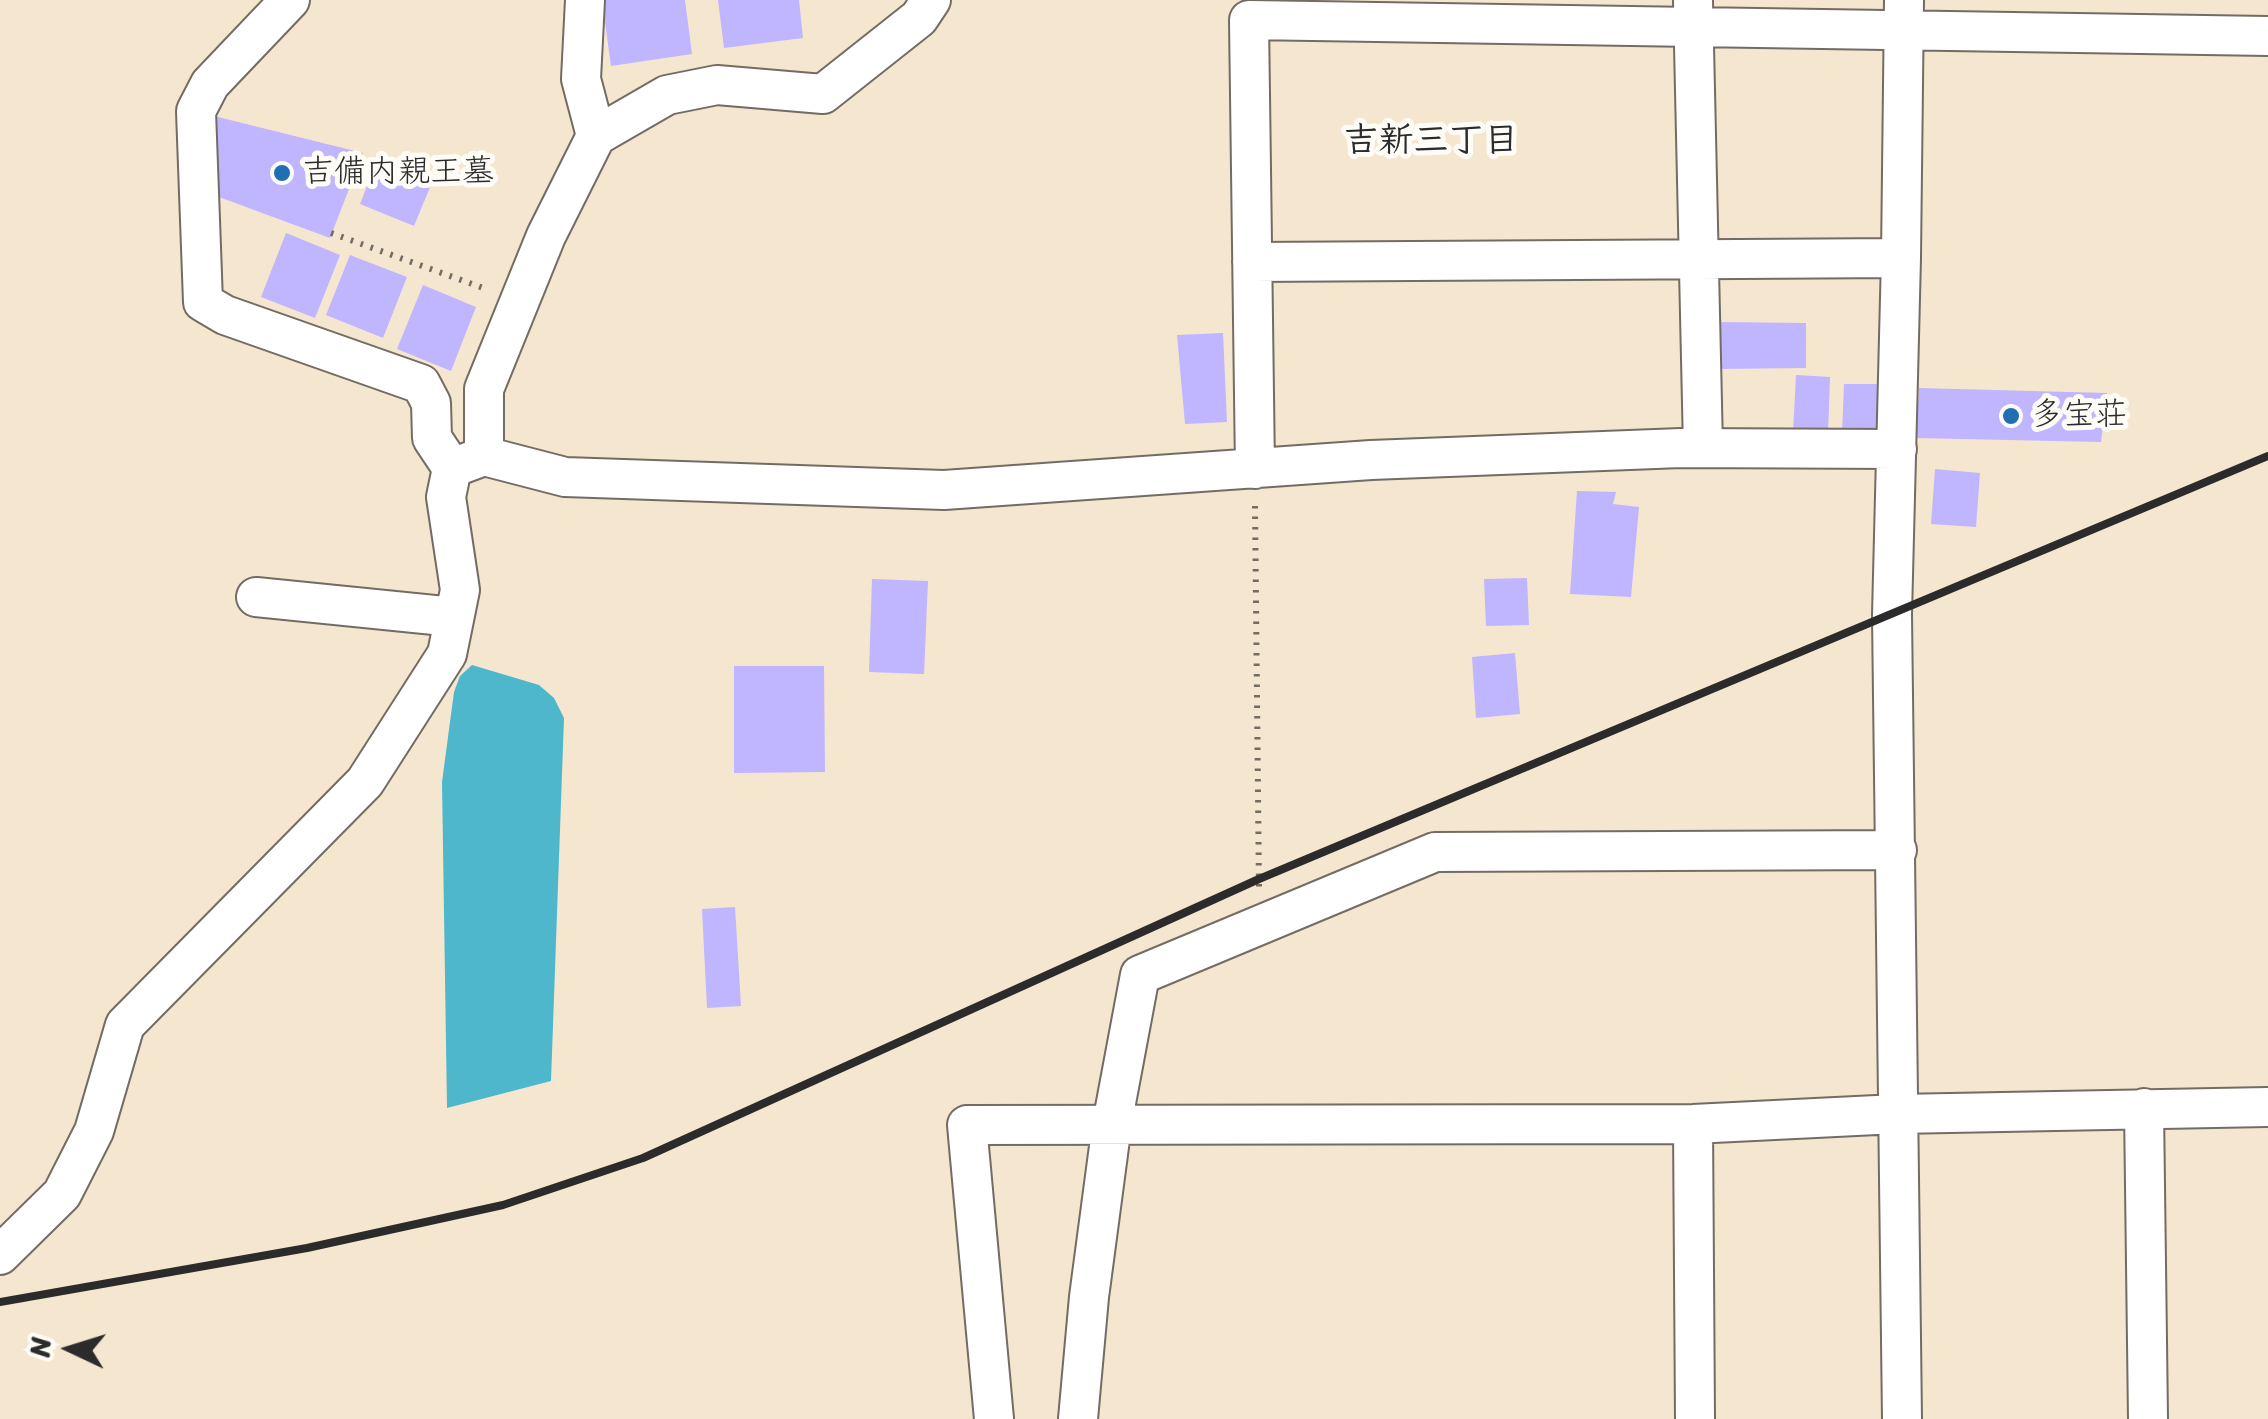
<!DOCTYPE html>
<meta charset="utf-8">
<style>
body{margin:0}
#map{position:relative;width:2268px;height:1419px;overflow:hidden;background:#f5e6cf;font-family:Sriracha,sans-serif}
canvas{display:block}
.north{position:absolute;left:20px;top:1299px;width:100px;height:100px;-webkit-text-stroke:8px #fdfcf7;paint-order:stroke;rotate:274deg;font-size:28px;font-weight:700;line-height:40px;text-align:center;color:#2b2b2b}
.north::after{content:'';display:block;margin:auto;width:35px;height:45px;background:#2b2b2b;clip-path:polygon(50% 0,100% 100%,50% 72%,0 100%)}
</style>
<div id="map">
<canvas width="2268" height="1419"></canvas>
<div class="north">N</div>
</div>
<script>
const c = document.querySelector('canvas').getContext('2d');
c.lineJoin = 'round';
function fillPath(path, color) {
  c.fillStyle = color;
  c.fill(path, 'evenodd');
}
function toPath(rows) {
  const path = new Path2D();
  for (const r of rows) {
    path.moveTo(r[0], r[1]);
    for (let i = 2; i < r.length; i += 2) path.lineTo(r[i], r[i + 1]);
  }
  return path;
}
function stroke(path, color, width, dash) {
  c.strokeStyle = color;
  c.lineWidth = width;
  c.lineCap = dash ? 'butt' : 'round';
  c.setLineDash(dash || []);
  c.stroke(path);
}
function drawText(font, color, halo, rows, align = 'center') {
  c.font = font + ' Sriracha,"Klee One",sans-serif';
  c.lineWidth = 10;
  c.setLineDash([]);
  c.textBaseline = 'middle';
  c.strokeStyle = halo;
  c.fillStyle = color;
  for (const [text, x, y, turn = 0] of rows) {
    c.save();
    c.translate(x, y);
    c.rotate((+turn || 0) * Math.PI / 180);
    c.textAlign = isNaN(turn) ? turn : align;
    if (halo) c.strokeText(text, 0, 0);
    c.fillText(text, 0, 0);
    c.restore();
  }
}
fillPath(toPath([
 [472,665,539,685,554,698,564,718,551,1081,447,1108,442,782,454,692,460,676]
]), '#4eb7cc');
fillPath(toPath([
 [602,0,685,0,692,54,611,66],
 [718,0,799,0,803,38,724,48],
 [214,116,363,153,330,238,208,193],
 [378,158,433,180,414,226,360,204],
 [286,233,340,255,315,318,261,297],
 [350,255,407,277,383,338,326,315],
 [423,285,476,307,451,371,397,349],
 [1715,322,1806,323,1806,368,1715,369],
 [1223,333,1227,422,1185,424,1177,335],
 [1796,375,1830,377,1828,434,1793,432],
 [1844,384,1881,384,1880,432,1842,433],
 [1919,388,2107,393,2101,442,1916,438],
 [1935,469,1980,473,1976,527,1931,524],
 [1577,491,1616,492,1613,504,1639,507,1631,597,1570,594],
 [1527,578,1529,625,1486,626,1484,579],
 [872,579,928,581,924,674,869,672],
 [1515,653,1520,714,1476,718,1472,657],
 [734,666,824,666,825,772,734,773],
 [735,907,741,1006,707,1008,702,909]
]), '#c0b5ff');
const street = toPath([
 [290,0,210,84,196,111,203,302,225,315,421,384,431,403,432,438,452,468],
 [585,0,581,79,596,136],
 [1693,1,1703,448],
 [1252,262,1901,258],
 [484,456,484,389,546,236,596,136,667,95,717,85,823,94,919,18,931,0],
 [1255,469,1249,20,2268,36],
 [256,597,454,617],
 [2144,1108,2148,1419],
 [1693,1124,1695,1419],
 [0,1255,62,1194,94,1131,125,1025,365,782,447,654,460,590,446,497,452,468,484,456,565,477,944,490,1371,460,1681,448,1897,449],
 [994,1419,967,1125,1693,1124,1897,1114,2268,1107],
 [1078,1419,1089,1297,1112,1124,1140,975,1435,852,1897,850],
 [1902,1419,1892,615,1901,258,1904,0]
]);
stroke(street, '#726c64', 42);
stroke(toPath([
 [331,233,486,289],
 [1255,506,1259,888]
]), '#726c64', 6, [2.5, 8]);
stroke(street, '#fff', 38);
stroke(toPath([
 [0,1302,307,1248,503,1205,643,1158,1259,879,2268,456]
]), '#2b2b2b', 8);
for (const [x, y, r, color] of [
 [282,173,10,"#1f6fb2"],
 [2011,416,10,"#1f6fb2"]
]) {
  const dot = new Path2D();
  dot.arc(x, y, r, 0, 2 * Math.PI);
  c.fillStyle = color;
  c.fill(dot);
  stroke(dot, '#fdfcf7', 4);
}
drawText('32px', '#2b2b2b', '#fdfcf7', [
 ["吉備内親王墓",302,173],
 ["多宝荘",2031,416]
], 'left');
drawText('bold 35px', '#2b2b2b', '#fdfcf7', [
 ["吉新三丁目",1431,142]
]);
</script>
